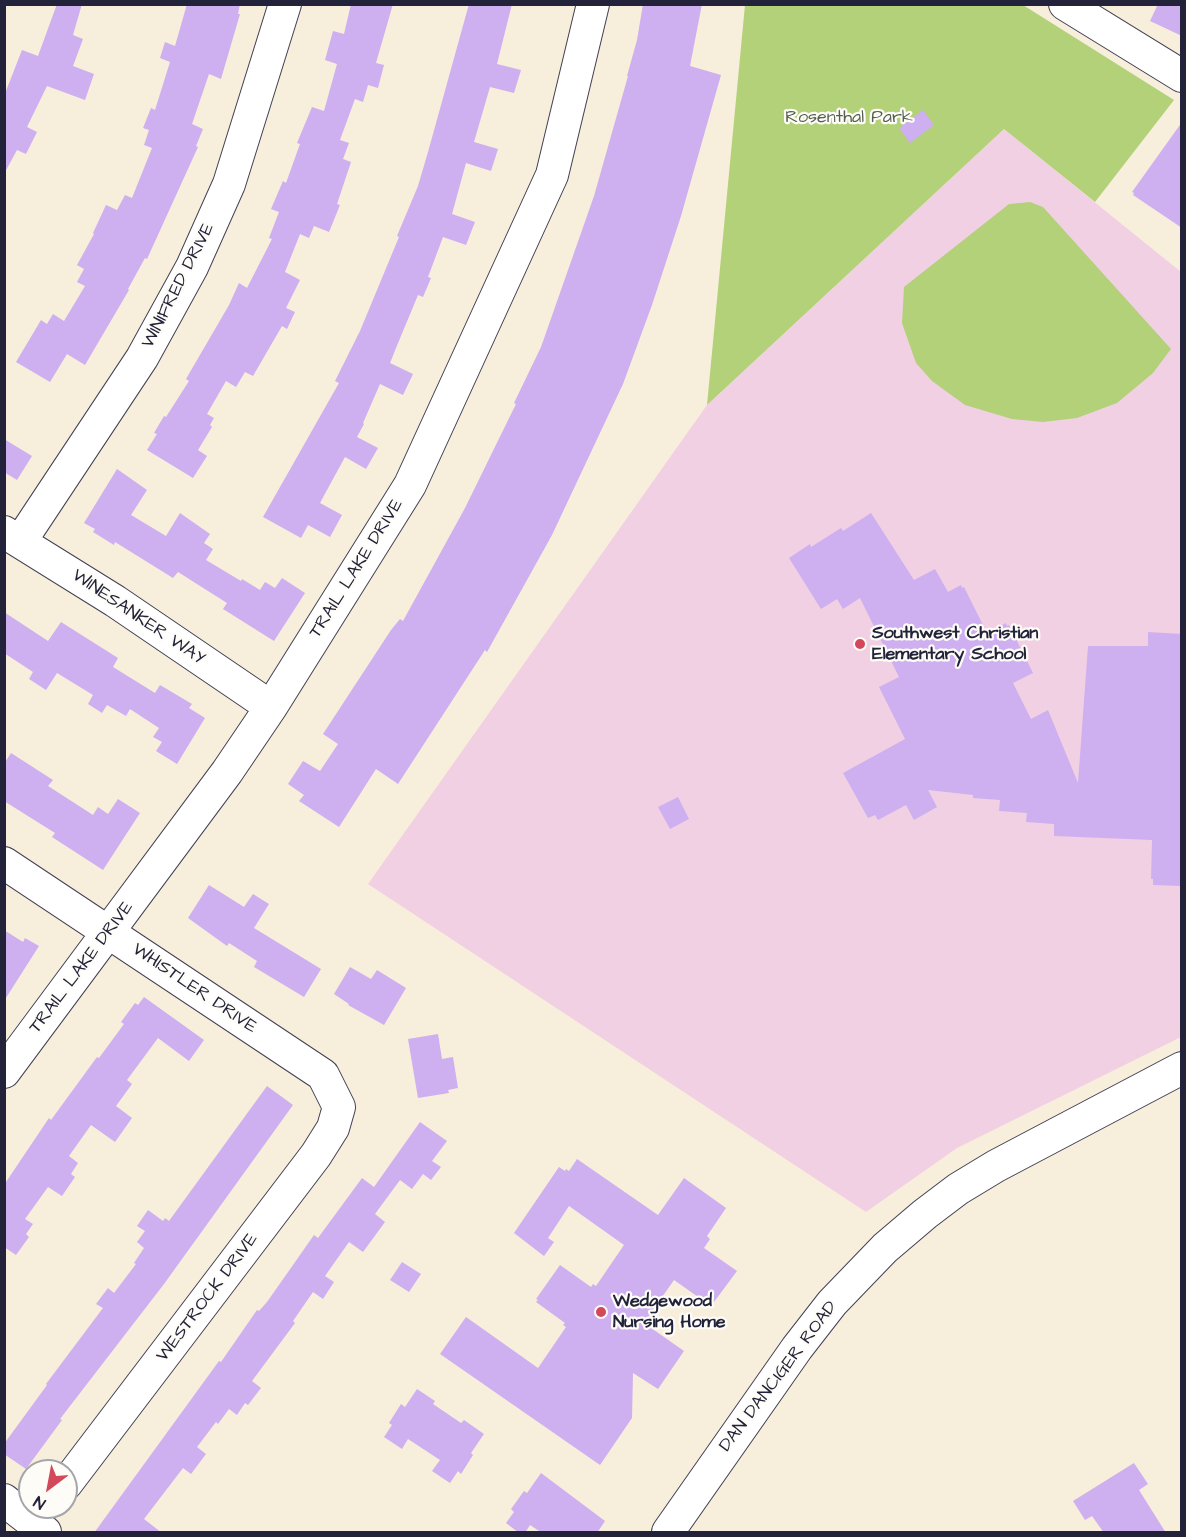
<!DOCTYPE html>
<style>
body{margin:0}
#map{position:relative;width:1186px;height:1537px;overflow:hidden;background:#f7eedc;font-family:"Architects Daughter",sans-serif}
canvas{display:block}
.frame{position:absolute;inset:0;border:6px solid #22223b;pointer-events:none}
.north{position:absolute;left:18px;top:1459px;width:60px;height:60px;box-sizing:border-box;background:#fdfcf7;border:2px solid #a5a5ac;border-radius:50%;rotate:212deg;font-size:16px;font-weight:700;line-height:24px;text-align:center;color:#22223b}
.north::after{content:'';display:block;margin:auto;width:21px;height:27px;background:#d1495b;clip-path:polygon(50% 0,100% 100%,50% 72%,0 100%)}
</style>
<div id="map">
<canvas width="1186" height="1537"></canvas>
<div class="frame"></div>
<div class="north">N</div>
</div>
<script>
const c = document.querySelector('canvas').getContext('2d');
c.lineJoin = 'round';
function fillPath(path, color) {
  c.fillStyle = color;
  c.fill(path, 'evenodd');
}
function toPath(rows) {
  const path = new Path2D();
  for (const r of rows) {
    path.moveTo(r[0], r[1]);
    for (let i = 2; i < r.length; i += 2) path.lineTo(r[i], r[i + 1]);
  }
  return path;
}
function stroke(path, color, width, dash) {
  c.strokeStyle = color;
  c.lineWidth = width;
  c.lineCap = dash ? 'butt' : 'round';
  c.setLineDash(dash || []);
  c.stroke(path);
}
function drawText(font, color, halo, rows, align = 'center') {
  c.font = font + ' "Architects Daughter",sans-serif';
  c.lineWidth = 4.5;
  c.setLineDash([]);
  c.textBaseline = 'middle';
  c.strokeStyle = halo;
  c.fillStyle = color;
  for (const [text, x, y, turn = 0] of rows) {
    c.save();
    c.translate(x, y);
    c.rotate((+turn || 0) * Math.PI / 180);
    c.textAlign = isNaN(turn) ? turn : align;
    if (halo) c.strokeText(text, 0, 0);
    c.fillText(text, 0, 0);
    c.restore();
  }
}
fillPath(toPath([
 [1004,129,1181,272,1181,1037,957,1148,866,1212,368,884,707,405]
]), '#f1d0e3');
fillPath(toPath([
 [745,5,1023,5,1174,100,1095,202,1004,129,707,405],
 [1030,202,1043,207,1171,349,1153,373,1117,403,1077,418,1043,422,1012,419,965,405,932,381,916,363,902,323,904,287,1009,204]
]), '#b3d178');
fillPath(toPath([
 [57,4,82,4,73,35,83,39,73,66,94,74,85,100,47,86,27,127,37,132,26,154,17,150,4,174,4,96,22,50,38,56],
 [187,4,240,4,238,14,240,14,221,79,209,74,192,124,203,129,196,146,198,147,147,259,145,258,128,289,129,290,85,365,67,354,50,382,16,362,41,320,47,324,53,314,64,321,85,286,77,282,84,269,77,265,94,234,93,233,106,205,117,210,125,195,132,198,152,148,144,145,149,130,143,128,151,108,155,110,170,62,160,58,165,42,175,46],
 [351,4,393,4,376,63,384,65,378,88,368,85,363,102,355,99,340,140,349,143,343,159,351,162,337,204,340,205,329,232,314,226,309,238,300,234,285,272,300,280,286,308,295,312,287,329,282,326,253,376,245,372,236,387,226,381,207,414,214,418,210,425,212,427,198,450,207,456,193,478,147,450,157,434,154,433,164,416,166,417,189,381,186,379,229,305,239,283,247,288,272,239,269,238,279,212,271,209,283,181,286,183,300,144,297,143,312,107,324,111,337,64,325,60,333,31,344,34],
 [469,4,512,4,497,64,521,70,514,93,490,87,474,142,498,149,491,171,466,163,452,214,475,222,466,245,443,237,428,277,431,278,423,297,418,295,396,348,390,363,413,374,403,395,380,384,363,423,364,424,357,437,378,448,366,469,345,457,327,490,320,503,342,515,330,537,308,525,301,538,263,517,339,383,335,381,360,331,399,237,397,236,418,186,428,152],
 [643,4,702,4,690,66,721,75,681,216,652,305,623,384,552,535,487,652,485,650,398,784,376,769,339,827,299,801,304,795,288,784,303,761,320,771,338,744,323,734,391,630,400,619,403,621,465,508,516,404,514,403,541,347,594,196,628,76,627,76,637,40],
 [1158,4,1182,4,1182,36,1150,21],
 [923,110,934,125,910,143,899,128],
 [1182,122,1182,228,1133,195,1134,193,1132,192],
 [4,439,32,456,17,480,4,472],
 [117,469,147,490,131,515,166,536,180,513,210,534,204,543,213,549,206,560,241,581,242,579,260,590,265,582,275,588,282,578,305,593,274,641,223,609,227,603,178,572,173,578,115,542,114,545,93,532,95,529,84,523],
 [871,513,914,580,935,569,948,592,961,585,962,588,964,587,987,633,1006,623,1007,626,1009,625,1033,673,1013,683,1031,719,1048,710,1078,783,1088,646,1148,646,1148,632,1182,634,1182,886,1153,885,1153,879,1151,879,1152,840,1054,836,1054,824,1026,822,1027,813,999,811,1000,800,973,798,973,795,928,790,937,807,914,820,906,805,878,820,875,815,868,818,843,773,905,739,879,687,899,677,860,598,843,609,837,599,821,609,789,558,810,544,811,547,841,528,843,531],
 [4,612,48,641,61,622,118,658,113,667,155,693,160,685,192,704,189,708,205,718,177,764,156,751,162,742,153,737,159,728,130,709,126,716,107,705,102,713,88,704,93,695,57,673,46,690,29,679,33,672,4,653],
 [11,753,53,780,48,786,93,815,98,807,108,814,118,799,140,813,103,870,52,837,55,833,4,801,4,764],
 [678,797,689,819,670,829,658,807],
 [209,885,244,907,253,894,269,904,254,928,321,969,304,997,254,967,257,961,229,943,227,946,188,918],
 [4,930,23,942,25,938,39,946,4,1001],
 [350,967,371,979,377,970,406,988,384,1025,348,1005,349,1004,334,994],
 [144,997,204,1040,189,1061,158,1038,127,1080,132,1084,116,1106,132,1118,115,1142,91,1125,69,1156,78,1163,71,1174,75,1177,62,1196,48,1187,25,1219,33,1224,26,1234,29,1237,16,1255,4,1247,4,1185,49,1118,51,1120,97,1057,99,1058,124,1024,121,1022,135,1003,138,1005],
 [438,1034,442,1059,453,1057,458,1088,448,1090,449,1093,418,1098,408,1039],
 [267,1086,293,1105,164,1284,60,1419,62,1420,26,1469,4,1454,4,1444,47,1385,46,1384,103,1308,96,1304,108,1288,114,1293,136,1264,134,1263,144,1248,137,1242,145,1231,137,1226,148,1210,163,1221,165,1218,169,1221],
 [420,1122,447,1141,432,1161,441,1167,431,1180,423,1174,412,1189,400,1180,375,1214,385,1222,363,1252,349,1242,325,1276,334,1282,323,1299,313,1292,293,1321,295,1323,252,1381,261,1388,248,1405,245,1403,237,1415,229,1409,218,1424,216,1422,197,1447,206,1454,191,1474,183,1468,144,1519,162,1533,94,1533,219,1361,221,1362,257,1310,259,1311,267,1302,314,1235,318,1238,362,1178,374,1187],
 [577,1159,658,1215,684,1178,726,1208,707,1236,710,1239,704,1248,737,1271,711,1306,674,1280,644,1323,684,1351,658,1389,633,1373,632,1418,600,1465,440,1354,466,1317,538,1368,566,1327,563,1325,565,1323,536,1302,538,1300,536,1299,560,1265,591,1287,593,1284,596,1286,624,1245,569,1206,548,1238,554,1242,544,1256,514,1233,559,1167,565,1171,566,1169,569,1171],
 [402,1262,421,1274,409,1292,390,1280],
 [417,1389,435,1401,433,1404,461,1423,464,1420,484,1434,471,1453,473,1455,461,1474,458,1471,450,1483,432,1471,440,1460,408,1439,402,1449,384,1437,392,1425,389,1423,401,1404,405,1407],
 [1134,1463,1148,1484,1139,1490,1166,1533,1104,1533,1092,1516,1085,1520,1073,1501],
 [541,1473,605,1521,597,1533,542,1533,530,1525,525,1533,519,1533,506,1523,514,1512,511,1509,524,1491,527,1493]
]), '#ceaff0');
const minor = toPath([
 [1065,4,1182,76],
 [4,532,115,601,271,707],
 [20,542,142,358,192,267,229,184,285,4],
 [4,863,323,1075,339,1107,333,1128,316,1155,66,1484],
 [4,1072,227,772,271,707,410,485,552,175,593,4],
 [4,1500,45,1532],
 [668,1532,797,1348,832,1303,885,1248,925,1214,958,1189,996,1166,1182,1068]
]);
stroke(minor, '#424153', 34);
stroke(minor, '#fff', 32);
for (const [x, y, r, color] of [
 [860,644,6,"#d1495b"],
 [601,1312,6,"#d1495b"]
]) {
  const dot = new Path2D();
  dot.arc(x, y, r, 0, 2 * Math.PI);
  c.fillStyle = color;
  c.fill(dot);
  stroke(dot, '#fdfcf7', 2);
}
drawText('18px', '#555f50', '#fdfcf7', [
 ["Rosenthal Park",849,118]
]);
drawText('18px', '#22223b', '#fdfcf7', [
 ["WINIFRED DRIVE",179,286,-63],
 ["TRAIL LAKE DRIVE",357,569,-58],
 ["WINESANKER WAY",138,618,34],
 ["TRAIL LAKE DRIVE",82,968,-53],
 ["WHISTLER DRIVE",194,989,34],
 ["WESTROCK DRIVE",208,1298,-53],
 ["DAN DANCIGER ROAD",779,1377,-53]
]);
drawText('bold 18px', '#22223b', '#fdfcf7', [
 ["Southwest Christian",872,634],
 ["Elementary School",872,655],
 ["Wedgewood",613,1302],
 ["Nursing Home",613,1323]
], 'left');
</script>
